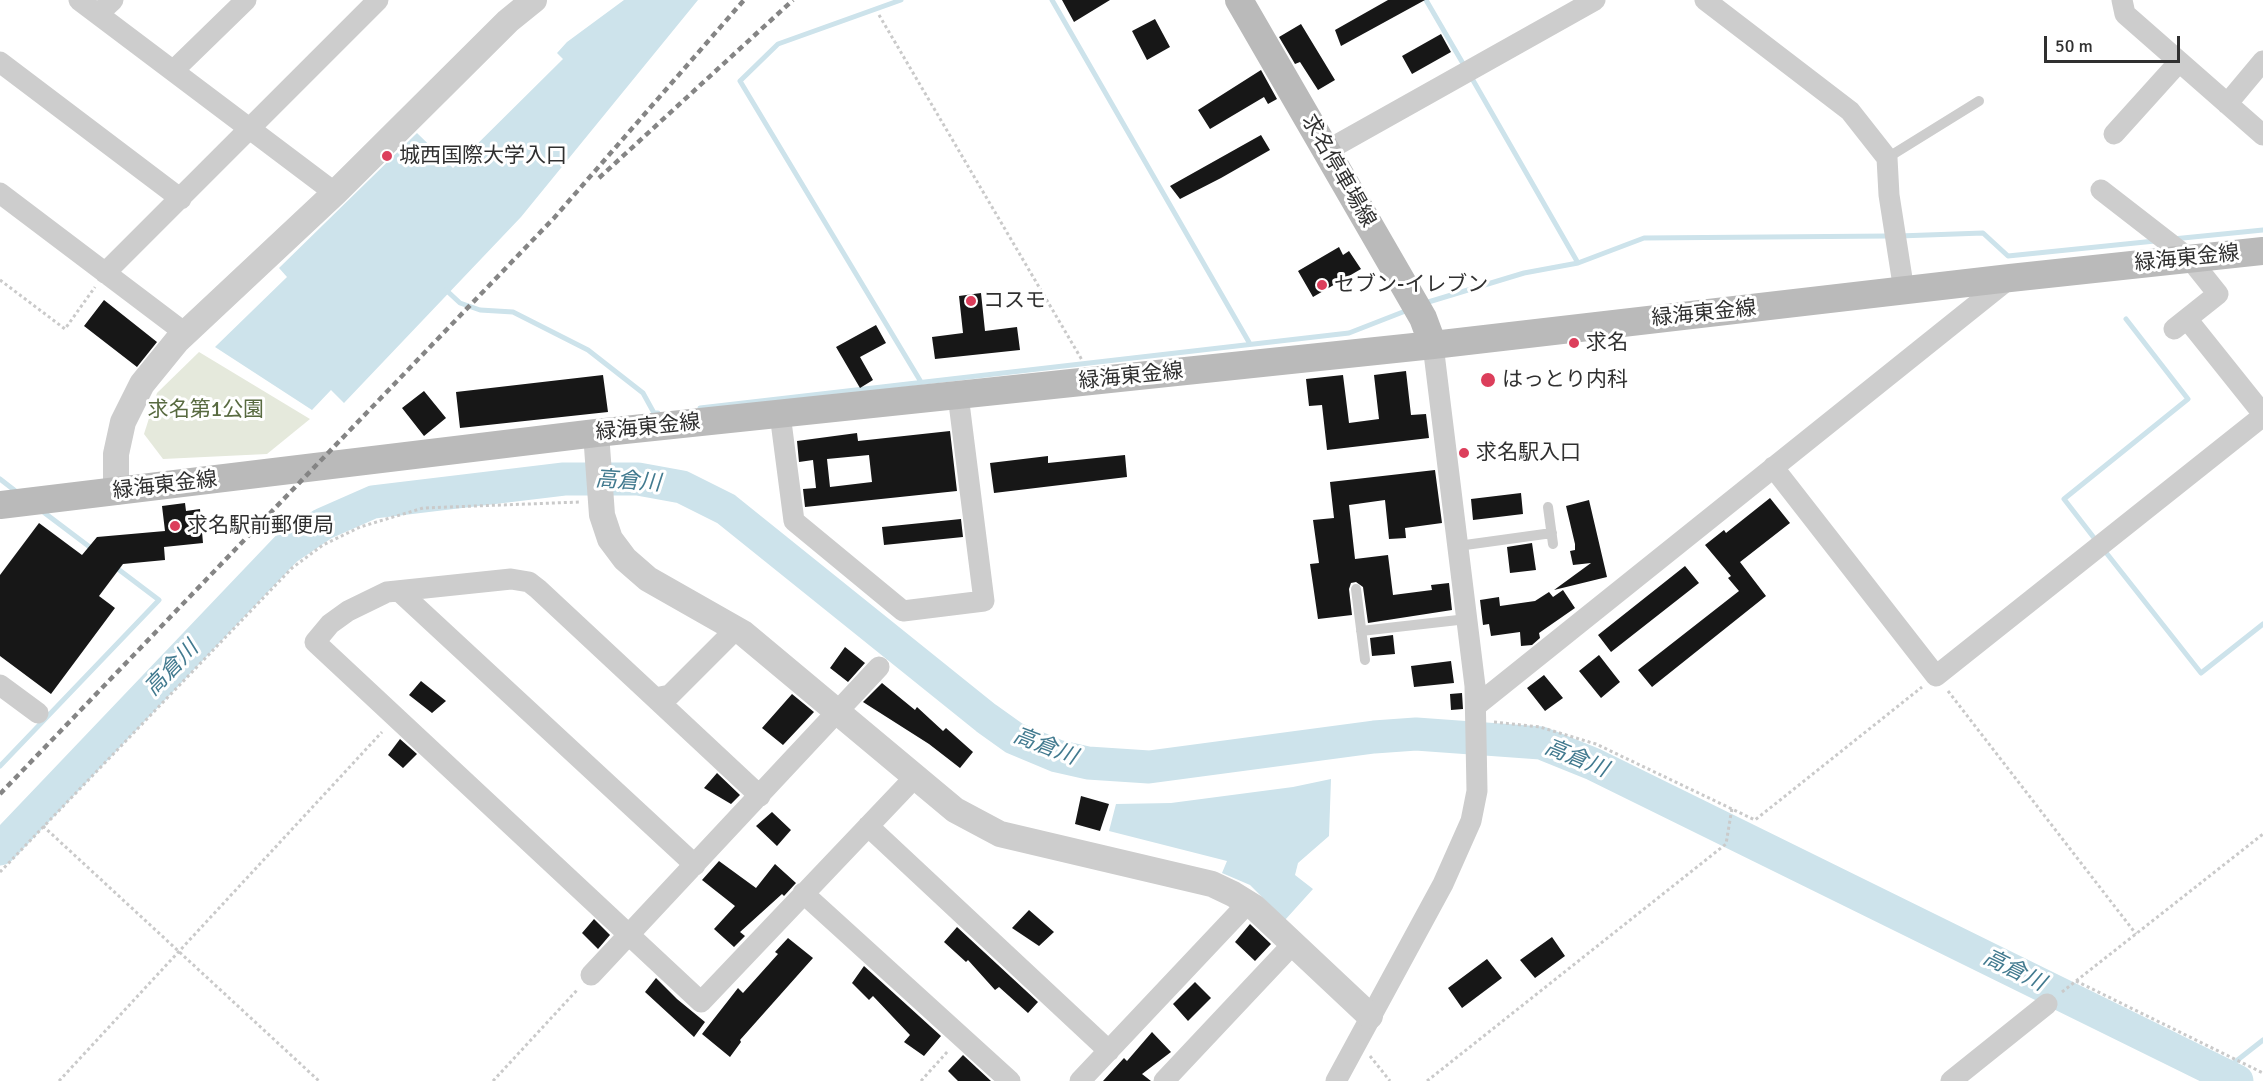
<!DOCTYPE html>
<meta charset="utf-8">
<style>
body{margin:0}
#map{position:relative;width:2263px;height:1081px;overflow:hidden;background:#fff;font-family:Signika,sans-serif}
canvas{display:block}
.scale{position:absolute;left:2044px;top:36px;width:136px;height:27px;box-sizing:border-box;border:3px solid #303030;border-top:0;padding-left:8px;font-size:18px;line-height:21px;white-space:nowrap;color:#303030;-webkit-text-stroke:4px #fff;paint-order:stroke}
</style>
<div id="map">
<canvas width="2263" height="1081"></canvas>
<div class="scale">50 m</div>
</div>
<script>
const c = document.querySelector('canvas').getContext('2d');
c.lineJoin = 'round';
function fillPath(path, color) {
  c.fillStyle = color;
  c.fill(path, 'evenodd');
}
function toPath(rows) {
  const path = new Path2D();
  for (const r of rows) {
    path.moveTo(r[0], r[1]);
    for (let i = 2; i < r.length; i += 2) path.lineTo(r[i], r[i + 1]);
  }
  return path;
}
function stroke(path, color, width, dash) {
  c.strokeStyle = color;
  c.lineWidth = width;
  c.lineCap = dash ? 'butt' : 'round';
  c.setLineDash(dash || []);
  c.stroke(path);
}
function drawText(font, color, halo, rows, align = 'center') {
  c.font = font + ' Signika,"Noto Sans JP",sans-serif';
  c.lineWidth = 6;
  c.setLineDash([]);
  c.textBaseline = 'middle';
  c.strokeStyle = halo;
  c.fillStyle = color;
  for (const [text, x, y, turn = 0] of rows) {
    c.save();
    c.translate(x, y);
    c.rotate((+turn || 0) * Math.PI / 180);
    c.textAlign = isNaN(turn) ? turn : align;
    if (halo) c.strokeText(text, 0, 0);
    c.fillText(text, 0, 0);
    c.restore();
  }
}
fillPath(toPath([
 [199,352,310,419,267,454,163,459,144,434,157,393]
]), '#e5e9dc');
fillPath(toPath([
 [624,0,698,0,521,217,344,403,331,390,312,410,215,347,287,277,279,268,417,133,453,168,563,59,557,53,567,42],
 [1331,779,1329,836,1298,863,1295,875,1313,889,1285,920,1250,885,1222,873,1227,861,1109,831,1116,804,1171,803,1293,787]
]), '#cde3eb');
stroke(toPath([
 [901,0,778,44,740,81,921,382],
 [1052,0,1250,344],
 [1426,0,1465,67],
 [1899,236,1983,233,2008,256,2155,241],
 [2173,239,2263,230],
 [1578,263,1644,238,1889,236],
 [446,290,460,303,480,310,513,312,588,350,643,393,654,413,658,413],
 [1425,303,1524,273,1578,263,1470,75],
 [700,408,1349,333,1408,310],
 [0,479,18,493],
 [42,511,95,551],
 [2098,543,2064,499,2188,399,2126,319],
 [2104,550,2201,673,2263,624],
 [0,766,159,600,114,566],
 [2221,1073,2263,1040]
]), '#cde3eb', 5);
stroke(toPath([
 [0,849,286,549,323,524,373,502,564,479,638,479,682,487,726,509,986,718,1014,738,1057,756,1088,763,1149,767,1374,737,1416,734,1541,743,1593,764,2237,1081]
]), '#cde3eb', 33);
fillPath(toPath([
 [1062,0,1110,0,1074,22],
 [1388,0,1425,0,1341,46,1335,30],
 [1155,19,1170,47,1147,60,1132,31],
 [1301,24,1335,80,1318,90,1300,62,1295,64,1279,37],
 [1441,34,1451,52,1412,74,1402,56],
 [1261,70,1277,99,1268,104,1264,97,1210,129,1198,110],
 [1261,135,1270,150,1221,178,1180,199,1170,186],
 [1339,247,1343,255,1349,251,1361,269,1313,297,1298,271],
 [981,293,985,331,1017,327,1020,350,935,359,932,337,963,333,959,296],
 [104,300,157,342,137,367,84,326],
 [876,325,886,343,860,357,873,380,860,388,836,347],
 [1406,371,1411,415,1426,414,1429,438,1327,450,1322,405,1309,406,1306,379,1343,375,1349,423,1379,419,1374,375],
 [603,375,608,412,460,428,456,392],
 [424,391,446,418,424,436,402,408],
 [950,431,957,491,805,507,803,489,816,488,813,460,799,462,797,441,857,433,858,441],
 [869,455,872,482,830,487,827,459],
 [1125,455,1127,477,994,493,990,463,1048,456,1048,463],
 [1435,470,1442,523,1405,528,1406,538,1389,539,1385,500,1349,505,1355,559,1388,555,1393,595,1432,590,1431,585,1449,583,1452,610,1368,623,1363,587,1356,582,1351,583,1349,589,1352,615,1318,619,1310,564,1319,563,1313,520,1334,518,1330,482],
 [1521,493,1523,514,1473,520,1471,499],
 [1770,498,1790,523,1740,562,1766,596,1652,687,1638,670,1739,591,1728,578,1731,576,1705,545,1724,530,1726,533],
 [1589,500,1607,577,1554,590,1591,563,1573,565,1570,551,1575,550,1575,544,1566,506],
 [185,503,186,511,200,509,203,543,164,547,165,560,123,564,99,596,115,608,51,694,0,656,0,575,39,523,82,555,97,537,165,531,162,506],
 [961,519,963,537,884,545,882,527],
 [1532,543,1536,570,1510,573,1507,547],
 [1685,566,1699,583,1611,652,1598,635],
 [1563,590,1575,608,1539,633,1540,638,1532,645,1521,646,1520,632,1491,636,1489,624,1483,625,1480,600,1499,597,1500,606,1535,601,1549,592,1553,597],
 [1393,635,1395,654,1372,656,1370,638],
 [845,647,865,663,848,682,830,668],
 [1599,655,1620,682,1601,698,1579,671],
 [1451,661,1454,683,1414,687,1411,666],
 [1544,675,1563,698,1545,711,1527,688],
 [421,681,446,701,432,713,409,695],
 [882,683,915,710,917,707,943,731,946,728,973,752,960,768,929,744,863,702],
 [1462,693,1463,709,1451,710,1450,694],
 [792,694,814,712,783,745,762,728],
 [400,739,417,754,403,768,388,755],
 [717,773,740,795,731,804,704,788],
 [1081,796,1109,804,1100,831,1075,824],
 [772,812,791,830,777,846,756,826],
 [719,861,756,888,775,864,796,883,784,896,782,894,740,932,745,936,734,947,714,929,735,906,702,880],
 [1029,910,1054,932,1039,946,1012,928],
 [594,919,610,935,598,949,582,933],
 [1250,924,1271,944,1255,961,1235,942],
 [957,927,1038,1002,1028,1013,999,987,995,990,968,960,966,962,944,942],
 [1552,937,1565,956,1535,978,1520,960],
 [788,938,813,958,740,1040,741,1042,730,1057,702,1034,738,988,743,993,778,954,775,952],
 [1487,959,1502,978,1462,1008,1448,988],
 [864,966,941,1036,924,1056,904,1042,910,1035,873,996,869,1000,852,983],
 [656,978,677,999,705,1022,694,1037,645,992],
 [1195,982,1211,998,1188,1021,1173,1004],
 [1152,1032,1171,1052,1142,1074,1151,1081,1103,1081,1124,1058,1127,1061],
 [963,1055,991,1081,958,1081,948,1071]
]), '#171717');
stroke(toPath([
 [879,15,1082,360],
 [0,280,65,329,95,287],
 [1948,691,2136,934],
 [1494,722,1540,727,1596,744,1755,820,1922,687],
 [43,826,319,1081],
 [0,872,292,568,323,545,360,527,423,508,580,502],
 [2076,981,2263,1073],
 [2062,992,2263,834],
 [1370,1056,1390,1081],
 [59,1081,382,732],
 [493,1081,578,989],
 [921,1081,948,1051],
 [1427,1081,1726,844,1732,808]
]), '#cacaca', 3, [3, 3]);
stroke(toPath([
 [1887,158,1979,101],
 [1548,507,1553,544],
 [1458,546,1552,533],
 [1356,589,1365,660],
 [1361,631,1467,619]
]), '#cdcdcd', 10);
stroke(toPath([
 [79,0,335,193],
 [1705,0,1850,111,1887,158,1889,195,1904,291],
 [2122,0,2125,14,2263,135],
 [98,14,113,0],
 [0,62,181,199],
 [173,71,246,0],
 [2227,104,2263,61],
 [2114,134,2179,62],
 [1326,151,1595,0],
 [2101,190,2190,259,2218,294,2174,329],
 [0,193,185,333],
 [105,273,378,0],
 [2187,319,2263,414],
 [780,414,794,521,903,611,984,601,958,395],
 [1773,467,1936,676,2263,416],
 [399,591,695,865],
 [736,629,670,695,655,698,538,589,529,582,511,579,387,592,348,611,330,624,315,642,701,1002,915,777],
 [0,685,38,713],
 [655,698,760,796],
 [1477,705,2010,278],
 [868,826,1109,1051],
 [803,893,1010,1081],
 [591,975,879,667],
 [1080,1081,1248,903],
 [1164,1081,1292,945],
 [1336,1081,1443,884,1471,821,1477,791,1475,686,1433,345],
 [1951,1081,2047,1004]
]), '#cdcdcd', 21);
stroke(toPath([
 [596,433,602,515,610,539,625,559,648,579,743,633,955,810,1000,834,1212,884,1233,894,1254,907,1370,1016],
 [116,492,116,454,123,422,142,384,177,341,335,193,508,21,534,0]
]), '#cdcdcd', 26);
stroke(toPath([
 [1239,0,1423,318,1433,345],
 [0,505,596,433,1433,345,2010,278,2263,251]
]), '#bababa', 28);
stroke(toPath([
 [599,178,793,0],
 [0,794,554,218,744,0]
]), '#858585', 4.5, [6, 4.5]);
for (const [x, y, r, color] of [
 [387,156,6,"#dc3e5b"],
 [1322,285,6,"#dc3e5b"],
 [971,301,6,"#dc3e5b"],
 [1574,343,6,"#dc3e5b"],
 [1488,380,8,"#dc3e5b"],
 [1464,453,6,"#dc3e5b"],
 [175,526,6,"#dc3e5b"]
]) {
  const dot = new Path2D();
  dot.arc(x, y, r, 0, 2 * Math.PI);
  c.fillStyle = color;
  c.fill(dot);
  stroke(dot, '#fff', 2);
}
drawText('21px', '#303030', '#fff', [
 ["城西国際大学入口",399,156],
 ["セブン-イレブン",1334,285],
 ["コスモ",983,301],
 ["求名",1586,343],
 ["はっとり内科",1502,380],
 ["求名駅入口",1476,453],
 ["求名駅前郵便局",187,526]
], 'left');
drawText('21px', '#303030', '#fff', [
 ["求名停車場線",1338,171,60],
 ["緑海東金線",2187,259,-6],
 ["緑海東金線",1704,314,-6],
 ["緑海東金線",1131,377,-6],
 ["緑海東金線",648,428,-6],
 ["緑海東金線",165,486,-7]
]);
drawText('21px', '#586a40', '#fff', [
 ["求名第1公園",206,410]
]);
drawText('italic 22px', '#427a8f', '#fff', [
 ["高倉川",628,482,4],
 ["高倉川",172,669,-46],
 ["高倉川",1045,747,21],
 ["高倉川",1576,759,22],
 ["高倉川",2014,971,26]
]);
</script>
